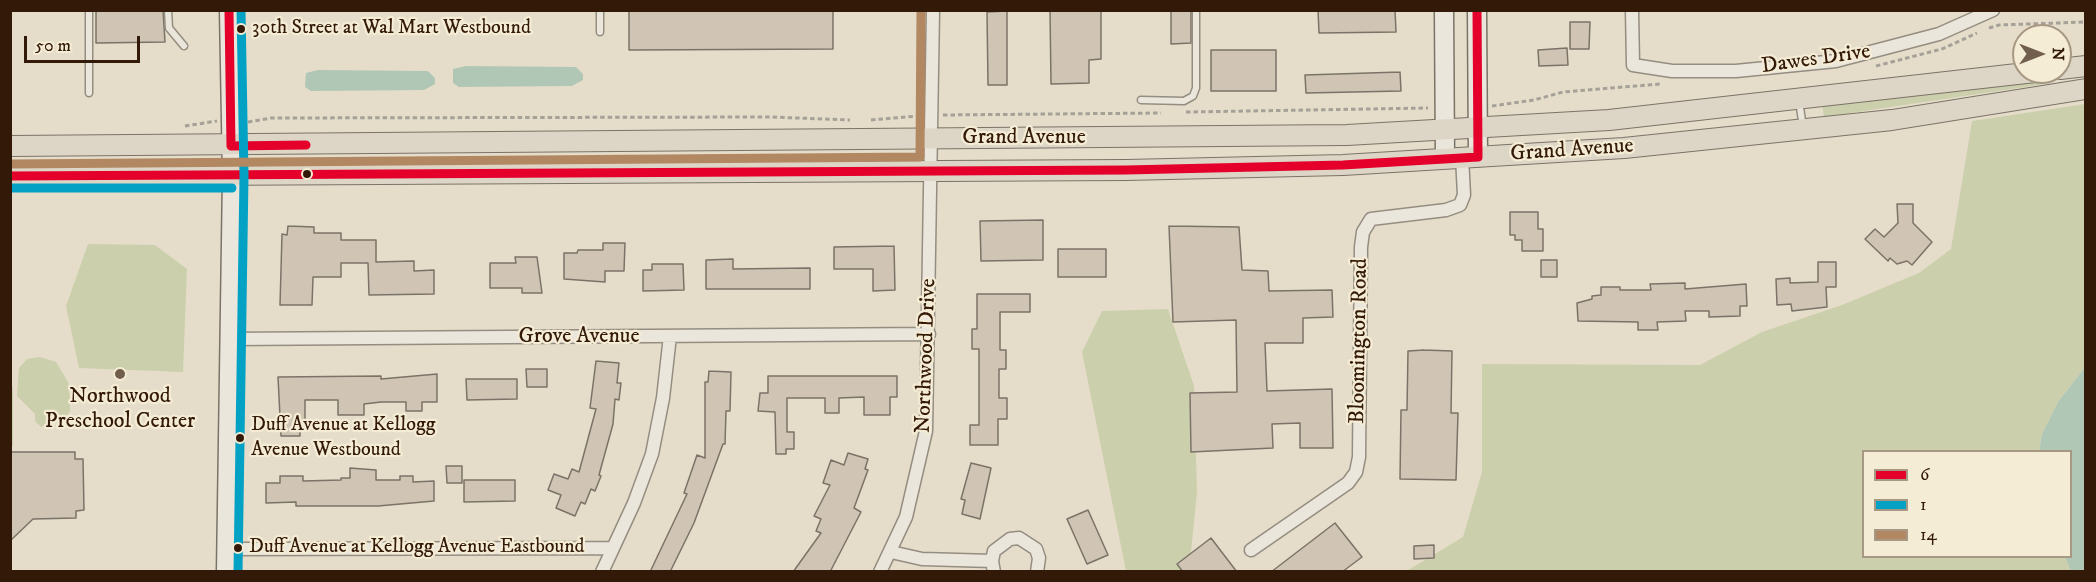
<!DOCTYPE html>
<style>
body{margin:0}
#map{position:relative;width:2096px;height:582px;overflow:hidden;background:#e5ddca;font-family:"IM FELL DW Pica",serif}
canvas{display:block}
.frame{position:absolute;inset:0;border:12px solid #331a08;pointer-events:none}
.legend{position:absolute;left:1862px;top:450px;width:210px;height:108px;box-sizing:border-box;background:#f5ecd5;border:2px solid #a79883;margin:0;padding:8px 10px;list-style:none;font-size:18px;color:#331a08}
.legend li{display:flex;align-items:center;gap:12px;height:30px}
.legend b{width:30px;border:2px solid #a79883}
.north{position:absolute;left:2012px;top:24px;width:60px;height:60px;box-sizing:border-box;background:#f5ecd5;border:2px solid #a79883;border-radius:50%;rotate:90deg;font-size:16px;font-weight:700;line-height:24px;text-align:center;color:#331a08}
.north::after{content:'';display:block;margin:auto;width:21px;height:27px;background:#715e4c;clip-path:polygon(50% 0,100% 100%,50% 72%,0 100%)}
.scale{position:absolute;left:24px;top:36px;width:116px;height:27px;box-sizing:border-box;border:3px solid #331a08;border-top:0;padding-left:8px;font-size:18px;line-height:21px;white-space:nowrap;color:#331a08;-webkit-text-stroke:4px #f5ecd5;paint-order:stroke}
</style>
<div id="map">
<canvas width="2096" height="582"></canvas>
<div class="frame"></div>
<ul class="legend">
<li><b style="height:8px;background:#e4002b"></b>6</li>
<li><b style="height:8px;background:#03a2c4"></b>1</li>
<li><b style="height:8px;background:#b28862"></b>14</li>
</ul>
<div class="north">N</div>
<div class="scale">50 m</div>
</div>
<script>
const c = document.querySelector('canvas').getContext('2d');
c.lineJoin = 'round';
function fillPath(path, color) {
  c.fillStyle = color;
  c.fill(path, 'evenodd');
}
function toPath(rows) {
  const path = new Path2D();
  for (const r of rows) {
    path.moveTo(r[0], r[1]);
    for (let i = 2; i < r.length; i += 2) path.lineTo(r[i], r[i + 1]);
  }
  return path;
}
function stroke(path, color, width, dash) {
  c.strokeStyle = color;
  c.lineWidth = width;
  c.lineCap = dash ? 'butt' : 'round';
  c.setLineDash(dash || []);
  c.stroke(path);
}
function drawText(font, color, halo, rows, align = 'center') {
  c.font = font + ' "IM FELL DW Pica",serif';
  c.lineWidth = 4.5;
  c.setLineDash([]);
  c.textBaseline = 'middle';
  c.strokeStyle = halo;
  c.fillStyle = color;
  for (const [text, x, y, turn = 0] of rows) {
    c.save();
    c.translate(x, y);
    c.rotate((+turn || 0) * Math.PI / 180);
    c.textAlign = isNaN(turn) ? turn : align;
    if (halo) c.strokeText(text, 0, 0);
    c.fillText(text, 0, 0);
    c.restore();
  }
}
fillPath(toPath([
 [2045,78,2045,84,1824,117,1822,104],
 [2085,104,2085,367,2058,402,2042,434,2039,451,1864,452,1864,556,2065,557,2071,571,1405,572,1463,537,1482,472,1482,364,1700,365,1762,332,1842,305,1919,273,1951,249,1972,121],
 [88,244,155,245,187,269,183,372,79,368,66,306],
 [1168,309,1194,386,1197,493,1189,571,1126,571,1082,352,1102,311],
 [40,357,56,362,68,382,70,398,70,412,60,421,41,427,35,421,35,414,17,396,19,368,27,359],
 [11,387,13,387,13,446,10,446]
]), '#cccfac');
fillPath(toPath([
 [466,66,576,67,583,74,583,80,572,86,459,87,453,83,453,69],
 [318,70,428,71,435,78,435,84,424,90,311,91,305,87,306,73],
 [2085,367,2085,571,2071,571,2065,557,2070,556,2070,452,2039,451,2042,434,2058,402]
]), '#b1c7b6');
const building = toPath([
 [96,10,163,10,165,42,96,43,96,10],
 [629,10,833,10,833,49,629,50,629,10],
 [1050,10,1101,10,1101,59,1089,60,1089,83,1051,84,1050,10],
 [1171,10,1191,10,1191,43,1171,44,1171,10],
 [1318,10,1395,10,1396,32,1319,33,1318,10],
 [1007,11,1007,85,988,85,987,12,1007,11],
 [1570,22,1590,22,1589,49,1570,49,1570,22],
 [1567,48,1568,65,1539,66,1538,50,1567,48],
 [1211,50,1276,50,1276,91,1211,91,1211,50],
 [1400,72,1401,91,1306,93,1305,75,1400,72],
 [1897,204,1913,204,1913,223,1932,242,1912,265,1907,261,1897,264,1890,258,1888,261,1865,239,1875,229,1884,237,1898,223,1897,204],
 [1510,212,1538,212,1538,229,1543,229,1543,251,1522,251,1522,240,1515,240,1515,235,1510,235,1510,212],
 [1043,220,1043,260,981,261,980,221,1043,220],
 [288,226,314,227,314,233,341,233,341,240,376,240,376,262,414,261,414,271,434,270,434,294,369,295,368,263,341,263,341,277,313,277,312,305,280,305,282,234,287,235,288,226],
 [1169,226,1239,227,1242,270,1268,271,1269,291,1332,290,1333,317,1303,318,1303,343,1265,343,1267,391,1332,389,1333,448,1300,448,1300,423,1272,424,1273,448,1191,452,1190,393,1237,392,1236,320,1173,322,1169,226],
 [603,243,625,243,624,271,605,271,605,282,564,279,564,253,577,253,578,250,603,250,603,243],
 [894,246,895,290,873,291,873,269,834,269,834,247,894,246],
 [1058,249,1106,249,1106,277,1058,277,1058,249],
 [515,257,537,257,542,293,522,293,522,288,490,288,490,263,516,263,515,257],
 [733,259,733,269,810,268,810,289,706,289,706,260,733,259],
 [1541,260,1557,260,1557,277,1541,277,1541,260],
 [1818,262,1836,262,1836,287,1826,287,1827,307,1792,311,1791,304,1777,305,1776,279,1790,278,1790,283,1818,282,1818,262],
 [652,264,683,264,684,290,643,291,643,270,652,270,652,264],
 [1685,283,1685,289,1746,284,1747,306,1740,306,1740,316,1709,317,1709,311,1685,311,1686,321,1657,322,1658,330,1638,330,1638,322,1578,321,1577,303,1592,299,1592,296,1601,295,1601,287,1620,287,1620,290,1651,290,1650,284,1685,283],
 [977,294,1030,294,1030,312,1000,312,1000,350,1006,350,1006,369,999,369,999,398,1007,398,1007,419,998,419,998,445,970,445,970,425,979,425,979,349,972,349,972,329,977,329,977,294],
 [1424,350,1452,351,1451,413,1458,413,1456,480,1400,479,1401,410,1407,410,1408,351,1424,350],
 [596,361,619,363,617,383,621,383,619,400,615,399,613,424,599,475,601,476,595,491,591,489,585,504,581,502,575,516,556,508,561,495,548,490,554,474,568,479,572,469,579,472,596,409,590,408,596,361],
 [526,369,547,369,547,387,527,387,526,369],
 [709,371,731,372,730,411,726,411,725,444,723,444,694,523,670,572,650,572,687,494,684,493,697,455,705,458,705,382,708,382,709,371],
 [437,374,437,402,422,402,422,411,406,411,406,402,381,402,364,404,364,415,338,415,338,400,305,400,305,421,300,421,300,436,281,436,278,377,381,376,381,379,437,374],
 [768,376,897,376,897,397,890,397,890,415,864,415,864,397,839,398,839,413,825,413,825,398,787,398,787,432,794,432,794,449,786,449,786,454,776,454,775,412,758,411,760,393,768,393,768,376],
 [466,379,517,379,517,399,467,400,466,379],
 [10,452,75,452,75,459,83,459,84,510,76,511,76,518,33,519,10,541,10,452],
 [848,453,868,459,865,469,868,470,854,508,861,512,830,572,793,572,821,533,816,531,821,519,814,516,830,485,823,483,831,460,844,465,848,453],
 [971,463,991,468,980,519,962,514,965,500,961,499,971,463],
 [446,466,462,466,462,483,447,483,446,466],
 [350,468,376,470,376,480,400,480,400,476,413,476,413,482,434,481,434,501,378,506,296,506,296,502,266,503,266,483,280,483,280,476,303,476,303,481,341,480,341,478,350,478,350,468],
 [464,480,515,480,515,501,464,502,464,480],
 [1088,510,1108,555,1087,564,1067,519,1088,510],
 [1335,523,1362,557,1342,572,1271,572,1335,523],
 [1211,538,1237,572,1183,572,1177,564,1211,538],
 [1434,545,1434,558,1414,559,1414,546,1434,545]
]);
fillPath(building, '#d0c4b5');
stroke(building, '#7b7367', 1.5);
const lane = toPath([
 [89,10,89,93],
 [168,10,169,28,184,46],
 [600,10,600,32],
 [1141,100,1184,101,1193,96,1196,88,1196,10],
 [1799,101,1803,127]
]);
const street = toPath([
 [1632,10,1633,65,1672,71,1736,71,1836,61,1939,34,1993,10],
 [229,339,929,334],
 [226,549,611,548],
 [1251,550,1348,483,1356,472,1359,457,1361,247,1363,232,1371,219,1446,210,1460,205,1464,195,1462,157],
 [891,552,922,559,992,561],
 [602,572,634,503,652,454,663,398,670,336],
 [880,572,906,517,926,431,933,10],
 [994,572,992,561,994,551,1010,539,1019,538,1036,549,1039,558,1037,572]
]);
const secondary = toPath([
 [1444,10,1445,158],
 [1477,10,1478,157],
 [226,572,232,176,229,10]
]);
const primary = toPath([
 [2060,69,2086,66],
 [10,146,1347,135,1609,120,2035,72],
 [10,176,1126,170,1343,165,1624,148,1892,120,2086,89]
]);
stroke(lane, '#958d80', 9);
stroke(street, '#958d80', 15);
stroke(secondary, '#7b7367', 21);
stroke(primary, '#7b7367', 22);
stroke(toPath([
 [1989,28,1999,25,2086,22],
 [1876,66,1942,49,1977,33],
 [1492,106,1534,100,1563,92,1660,84],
 [1186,112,1428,108],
 [943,115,1161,113],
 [871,120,918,116],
 [248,122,271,118,771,117,850,120],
 [185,126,217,121]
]), '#a6a198', 3, [4.5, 3]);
stroke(lane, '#eae6dc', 6);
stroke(street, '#eae6dc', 12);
stroke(secondary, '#eae6dc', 18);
stroke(primary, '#ddd6c7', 20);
stroke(toPath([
 [229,10,231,146,306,145],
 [10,176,1126,170,1343,165,1478,157,1477,10]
]), '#e4002b', 9);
stroke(toPath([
 [10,188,232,188],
 [238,572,244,176,241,10]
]), '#03a2c4', 9);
stroke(toPath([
 [10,164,920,157,921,10]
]), '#b28862', 9);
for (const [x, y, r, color] of [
 [241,29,5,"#331a08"],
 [307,174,5,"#331a08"],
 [120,374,6,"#715e4c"],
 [240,438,5,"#331a08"],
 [238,548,5,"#331a08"]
]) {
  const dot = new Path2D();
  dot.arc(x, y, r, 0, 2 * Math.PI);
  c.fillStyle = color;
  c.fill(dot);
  stroke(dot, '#f5ecd5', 2);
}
drawText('20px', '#331a08', '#f5ecd5', [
 ["30th Street at Wal Mart Westbound",252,29],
 ["Duff Avenue at Kellogg",251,426],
 ["Avenue Westbound",251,451],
 ["Duff Avenue at Kellogg Avenue Eastbound",249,548]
], 'left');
drawText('22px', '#331a08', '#f5ecd5', [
 ["Dawes Drive",1816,60,-8],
 ["Grand Avenue",1024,138],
 ["Grand Avenue",1572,151,-4],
 ["Grove Avenue",579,337],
 ["Bloomington Road",1360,341,-89],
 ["Northwood Drive",927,356,-88]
]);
drawText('22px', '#331a08', '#f5ecd5', [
 ["Northwood",120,397],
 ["Preschool Center",120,422]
]);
</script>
